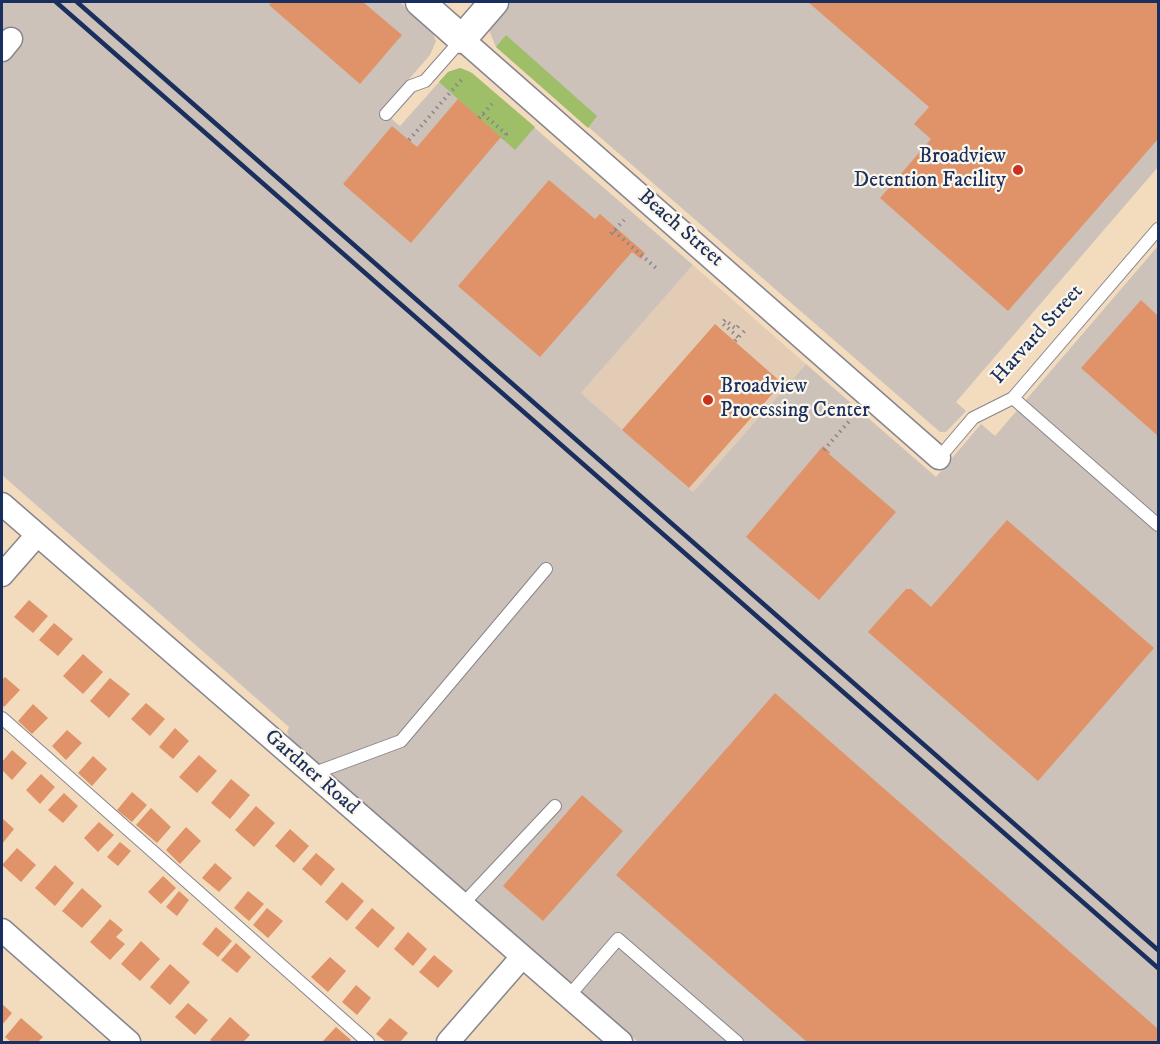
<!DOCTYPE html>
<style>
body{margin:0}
#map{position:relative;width:1160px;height:1044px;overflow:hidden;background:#f3dbbe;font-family:"IM FELL DW Pica",serif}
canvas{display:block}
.frame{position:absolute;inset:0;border:3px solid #1b2f5e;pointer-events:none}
</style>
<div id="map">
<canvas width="1160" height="1044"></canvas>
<div class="frame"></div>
</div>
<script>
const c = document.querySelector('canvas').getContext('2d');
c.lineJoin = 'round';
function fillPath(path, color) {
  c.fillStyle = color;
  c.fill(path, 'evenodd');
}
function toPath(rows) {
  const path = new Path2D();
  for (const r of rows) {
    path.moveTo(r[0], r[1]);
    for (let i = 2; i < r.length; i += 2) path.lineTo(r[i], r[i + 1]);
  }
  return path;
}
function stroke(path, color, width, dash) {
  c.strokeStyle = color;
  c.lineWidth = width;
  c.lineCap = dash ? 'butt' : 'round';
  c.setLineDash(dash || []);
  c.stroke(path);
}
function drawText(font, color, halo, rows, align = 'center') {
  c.font = font + ' "IM FELL DW Pica",serif';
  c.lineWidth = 4.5;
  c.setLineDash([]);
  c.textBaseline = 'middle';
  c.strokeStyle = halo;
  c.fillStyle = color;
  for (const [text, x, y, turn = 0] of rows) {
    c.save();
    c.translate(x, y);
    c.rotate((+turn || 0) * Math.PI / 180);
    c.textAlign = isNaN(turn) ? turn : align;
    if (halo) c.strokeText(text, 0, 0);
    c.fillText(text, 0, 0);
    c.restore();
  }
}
fillPath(toPath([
 [693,265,806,364,693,492,581,393]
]), '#e2ccb5');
fillPath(toPath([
 [2,2,400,2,432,32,436,41,430,55,382,110,386,114,400,126,448,72,460,68,469,71,693,265,581,393,693,492,806,364,936,477,981,424,995,436,1158,246,1158,1042,638,1042,290,739,287,732,289,727,2,475],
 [508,2,1158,2,1158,167,956,402,966,411,946,432,940,432,496,47,489,30]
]), '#cdc2b9');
fillPath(toPath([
 [506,35,597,116,588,128,496,47],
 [460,68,472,73,535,127,515,150,439,82,448,72]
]), '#9ebf68');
fillPath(toPath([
 [272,2,363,2,402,35,360,84,269,5],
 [808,2,1158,2,1158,139,1008,311,880,198,931,139,914,124,929,107],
 [458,99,501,137,411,243,343,184,392,126,417,147],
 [549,180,595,219,600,214,645,253,641,259,632,252,540,357,458,286],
 [1141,300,1158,316,1158,436,1081,368],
 [715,324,782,383,689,488,622,430],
 [823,446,830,452,829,454,896,512,819,600,746,537],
 [1007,520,1154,648,1038,781,868,632,906,589,911,589,931,607],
 [29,600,48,616,33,633,14,617],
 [54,623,73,639,58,656,39,640],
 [83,654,103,672,83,694,63,676],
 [5,677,20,690,4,707,2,704,2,680],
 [110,678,130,694,109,718,90,701],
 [775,693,1158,1029,1158,1042,807,1042,616,875],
 [146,703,165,719,150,736,131,719],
 [33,704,48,718,32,734,18,721],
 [175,728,189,741,173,759,159,747],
 [67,730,82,743,66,760,52,746],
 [12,750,27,763,12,780,2,770,2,762],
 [199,755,217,771,197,793,179,777],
 [93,756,107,769,92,786,78,773],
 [41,774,55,787,40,804,26,790],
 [231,779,250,795,230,819,211,803],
 [132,792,147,805,132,822,117,810],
 [64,793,78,806,63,823,48,810],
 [582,795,623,831,543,921,503,886],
 [256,806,275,823,254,847,235,830],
 [151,808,171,827,157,843,136,825],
 [2,818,14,829,2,844],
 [99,822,114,835,98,852,84,838],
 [186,827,201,841,180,864,166,850],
 [290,829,309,846,294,863,275,846],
 [120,842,131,851,118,866,107,857],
 [17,848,36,865,21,882,2,865],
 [316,853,335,869,321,886,302,869],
 [215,863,232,878,219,892,202,878],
 [55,865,74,883,55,906,35,888],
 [163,876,176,888,161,904,148,892],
 [342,882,364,901,347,921,325,902],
 [82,888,102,906,82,928,62,911],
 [179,891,189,900,177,916,166,907],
 [248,891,264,904,249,921,234,908],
 [267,908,283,921,268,938,253,925],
 [372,908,395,928,378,948,355,928],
 [110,919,123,930,116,937,125,944,110,960,90,942],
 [216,927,232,941,218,957,202,944],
 [408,932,427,949,413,966,394,949],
 [141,941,160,959,140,981,121,964],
 [236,943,251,957,237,973,221,960],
 [434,955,453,971,438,988,419,972],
 [330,957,346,971,328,992,311,977],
 [170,964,190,982,170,1005,150,987],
 [356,985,371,998,357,1015,342,1002],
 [188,1003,208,1020,195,1035,175,1017],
 [2,1004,12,1013,2,1025],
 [230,1017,250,1035,243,1042,213,1042,210,1040],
 [21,1018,43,1037,38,1042,11,1042,5,1037],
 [390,1018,408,1033,400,1042,386,1042,376,1034],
 [336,1027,351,1040,349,1042,322,1042]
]), '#e09368');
const service = toPath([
 [386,114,411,86,425,81,462,39],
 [1013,398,1158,525],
 [939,458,973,418,1013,398,1158,229],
 [2,718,368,1042],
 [312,774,401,741,546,569],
 [462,905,555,806],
 [568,997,618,939,737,1042]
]);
const minor = toPath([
 [462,39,939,458],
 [2,50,11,39],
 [2,504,621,1042],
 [2,575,37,535],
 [2,930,129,1042],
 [448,1042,522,957]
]);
const tertiary = toPath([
 [420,2,462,39,494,2]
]);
stroke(service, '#87858e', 14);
stroke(minor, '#87858e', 25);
stroke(tertiary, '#87858e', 31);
stroke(toPath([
 [483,114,506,134,503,139],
 [479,118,492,104],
 [409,140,462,79],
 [614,231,657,269],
 [611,234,624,220],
 [738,337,722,323,725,320,736,329,741,323],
 [735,341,747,328],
 [824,450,851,419]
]), '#87858e', 4, [1.5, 4.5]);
stroke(service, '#fff', 12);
stroke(minor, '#fff', 22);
stroke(tertiary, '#fff', 28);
stroke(toPath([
 [56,2,1158,968],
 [77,2,1158,950]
]), '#1b2f5e', 4.5);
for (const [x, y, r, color] of [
 [1018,170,6,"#c8321e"],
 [708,400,6,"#c8321e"]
]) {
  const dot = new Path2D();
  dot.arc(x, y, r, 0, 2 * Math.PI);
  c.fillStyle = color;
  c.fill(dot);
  stroke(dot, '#fbf7ec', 2);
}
drawText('21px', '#1b2f5e', '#fbf7ec', [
 ["Broadview",1006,158],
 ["Detention Facility",1006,182],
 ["Broadview",720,388,"left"],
 ["Processing Center",720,412,"left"]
], 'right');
drawText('21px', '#1b2f5e', '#fbf7ec', [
 ["Beach Street",680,229,41],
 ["Harvard Street",1038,335,-48],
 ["Gardner Road",311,773,41]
]);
</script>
